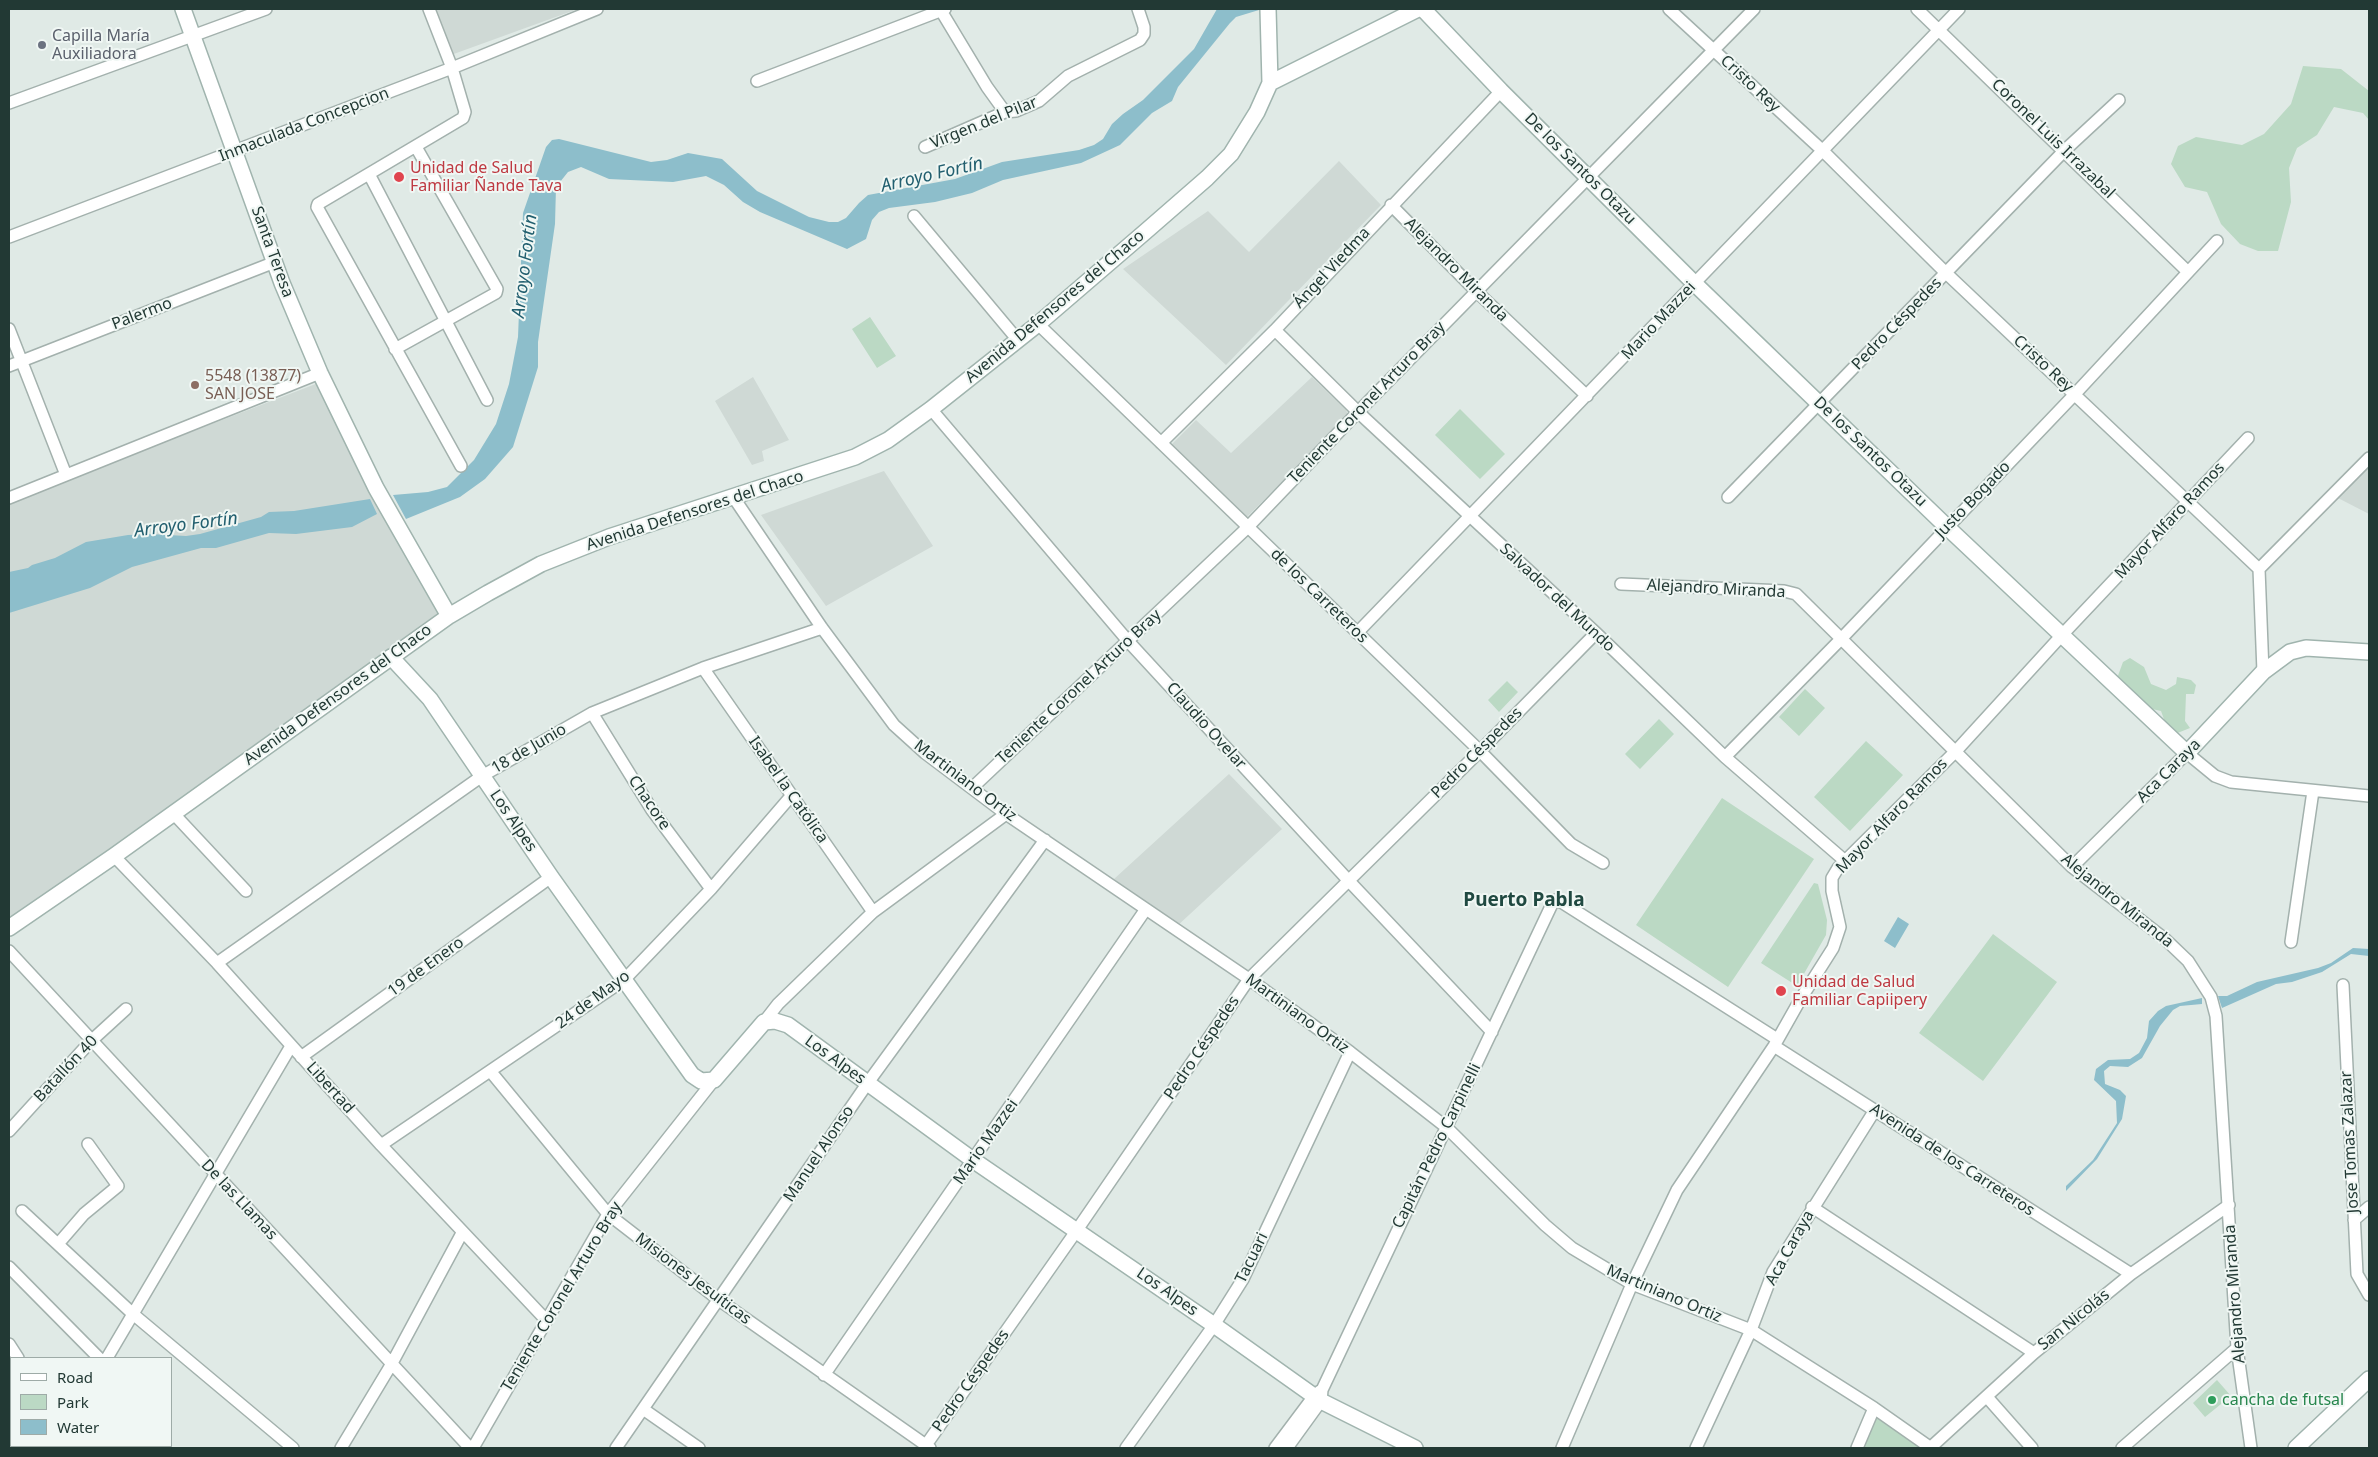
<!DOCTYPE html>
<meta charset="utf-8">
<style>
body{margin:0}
#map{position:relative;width:2378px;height:1457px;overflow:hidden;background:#e0eae6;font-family:"Noto Sans",sans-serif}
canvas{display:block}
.frame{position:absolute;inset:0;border:10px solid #223934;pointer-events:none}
.legend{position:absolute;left:10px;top:1357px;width:162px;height:90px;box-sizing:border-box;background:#f0f7f4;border:1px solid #9eaba7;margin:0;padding:6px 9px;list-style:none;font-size:15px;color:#223934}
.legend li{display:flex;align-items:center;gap:10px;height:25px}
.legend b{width:25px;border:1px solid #9eaba7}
</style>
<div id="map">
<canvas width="2378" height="1457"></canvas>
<div class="frame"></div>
<ul class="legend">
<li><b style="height:6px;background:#fff"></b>Road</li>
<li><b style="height:14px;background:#bbd9c4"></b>Park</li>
<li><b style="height:14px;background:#8dbecb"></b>Water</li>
</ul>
</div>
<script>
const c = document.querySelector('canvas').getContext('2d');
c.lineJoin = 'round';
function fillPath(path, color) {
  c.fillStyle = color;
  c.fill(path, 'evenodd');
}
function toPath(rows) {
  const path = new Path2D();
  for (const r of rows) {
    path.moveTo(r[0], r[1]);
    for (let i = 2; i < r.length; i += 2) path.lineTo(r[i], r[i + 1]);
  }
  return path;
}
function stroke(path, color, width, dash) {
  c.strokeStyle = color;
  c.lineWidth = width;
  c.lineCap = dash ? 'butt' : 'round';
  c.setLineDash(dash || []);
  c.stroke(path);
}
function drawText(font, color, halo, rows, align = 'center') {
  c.font = font + ' "Noto Sans",sans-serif';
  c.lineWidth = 4;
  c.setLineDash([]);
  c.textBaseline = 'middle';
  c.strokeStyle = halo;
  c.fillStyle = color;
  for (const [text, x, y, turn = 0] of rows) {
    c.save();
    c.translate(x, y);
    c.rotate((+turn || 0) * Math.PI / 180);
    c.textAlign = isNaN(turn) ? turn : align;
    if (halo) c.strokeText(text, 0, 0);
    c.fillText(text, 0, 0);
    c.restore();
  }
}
fillPath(toPath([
 [430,9,574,9,575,10,451,55],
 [1339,161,1381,205,1226,365,1123,269,1208,211,1249,252],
 [753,377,789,440,762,451,764,461,752,465,715,401],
 [1312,377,1346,410,1348,415,1245,519,1169,447,1196,420,1231,453],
 [326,380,451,617,9,927,9,502],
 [2369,460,2369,514,2336,497],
 [884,471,933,546,826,606,761,515],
 [1229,774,1282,829,1176,927,1114,879]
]), '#cfd9d5');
fillPath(toPath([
 [2303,66,2341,69,2369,91,2369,120,2363,113,2334,107,2317,135,2297,148,2289,168,2291,202,2278,251,2258,251,2240,244,2221,224,2207,192,2185,187,2171,164,2178,146,2196,137,2242,145,2264,134,2291,104],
 [870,317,896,356,877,368,852,329],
 [1460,409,1505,454,1480,479,1435,435],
 [2130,658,2144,667,2151,684,2166,690,2176,684,2177,677,2191,680,2196,685,2194,694,2186,694,2185,721,2190,728,2170,736,2161,711,2152,709,2143,700,2135,701,2116,681,2123,662],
 [1507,681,1518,692,1499,712,1488,700],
 [1805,689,1825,708,1799,736,1779,717],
 [1659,719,1674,734,1640,769,1625,754],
 [1866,741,1903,775,1850,831,1814,797],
 [1722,798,1814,859,1728,987,1636,925],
 [1814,883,1818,884,1827,920,1826,935,1797,986,1761,963],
 [1993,934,2057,982,1983,1081,1919,1033],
 [2217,1380,2231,1396,2205,1417,2193,1403],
 [1874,1411,1926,1448,1859,1448]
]), '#bbd9c4');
fillPath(toPath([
 [1217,9,1259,10,1236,17,1230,23,1178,87,1172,101,1152,113,1120,145,1081,163,1003,180,972,193,935,202,889,208,879,212,872,220,866,239,847,249,760,212,743,202,724,185,706,176,673,182,609,179,581,167,568,172,556,187,555,224,538,342,538,367,513,447,485,479,460,497,406,519,393,495,428,492,447,487,474,460,496,424,509,384,518,337,523,213,546,147,552,140,559,139,651,162,667,160,688,153,722,159,757,191,809,217,829,222,838,222,846,218,859,203,868,195,955,179,1002,162,1079,150,1094,145,1103,139,1112,124,1123,114,1143,100,1194,49],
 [370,499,377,514,352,527,296,534,269,533,216,548,201,548,132,567,90,588,9,613,9,572,28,568,32,565,55,558,86,542,128,535,150,534,186,536,200,534,261,517,269,512,294,511],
 [1898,917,1909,924,1895,948,1884,941],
 [2353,948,2369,949,2369,956,2351,954,2322,972,2292,982,2276,984,2222,1008,2218,996,2227,996,2257,982,2318,968,2331,963],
 [2202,998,2202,1004,2180,1006,2173,1010,2160,1026,2142,1058,2128,1067,2110,1066,2104,1071,2105,1084,2120,1090,2126,1096,2122,1119,2097,1159,2066,1191,2066,1186,2093,1160,2117,1123,2116,1101,2094,1080,2096,1069,2108,1060,2130,1059,2139,1053,2147,1038,2149,1021,2158,1011,2166,1006]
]), '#8dbecb');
const street = toPath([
 [429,9,452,68,465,112,463,118,318,204,317,207,461,466],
 [940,9,987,87,1005,112],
 [1669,9,1823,151,1946,273,2259,569,2263,672],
 [1917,9,2188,272],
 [757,81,945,9],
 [9,103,266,9],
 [925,147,1005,112,1016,111,1039,101,1068,76,1140,40,1144,34,1144,27,1138,9],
 [369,174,487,400],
 [1391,205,1476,291,1587,396],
 [914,216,1017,339],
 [9,237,452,68,597,9],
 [1038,324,1480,751,1571,844,1603,863],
 [9,329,66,475],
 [1275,330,1358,412,1596,633,1725,757,1844,860],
 [395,349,496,293,497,289,416,147],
 [9,366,275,262],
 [931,409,1128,641,1348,880,1492,1032],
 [1161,443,1275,330,1501,91],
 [1728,497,2065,150,2119,100],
 [9,498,320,373],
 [734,498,822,628,894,725,925,753,1006,814,1249,979,1350,1052,1446,1127,1545,1225,1572,1248,1632,1284,1751,1330,1874,1408,1931,1448],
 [2259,569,2369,458],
 [1621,584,1784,591,1796,594,2072,867,2165,939,2188,961,2211,997,2216,1016,2237,1348,2251,1448],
 [1357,633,1959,9],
 [703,668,873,912],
 [592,713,652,810,711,889],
 [1725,757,1841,639,2075,394,2217,241],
 [972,788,1247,528,1358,412,1754,9],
 [173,813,246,891],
 [114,856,217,963,381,1145,546,1320],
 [2072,867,2187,753,2215,776,2231,782,2369,796],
 [2291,942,2313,791],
 [9,951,470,1448],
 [217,963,482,776,592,713,703,668,822,628],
 [2343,985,2357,1274,2369,1295],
 [764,1022,778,1004,873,912,1006,814],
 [1774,1046,2131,1274],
 [301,1057,551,877],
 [491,1072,608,1214,719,1300,930,1448],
 [9,1131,91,1041,126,1009],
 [381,1145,624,980,711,889,792,795],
 [1812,1207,2034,1353],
 [22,1211,133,1314,293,1448],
 [2354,1220,2369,1207],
 [58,1244,84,1214,118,1186,88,1144],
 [9,1267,99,1358],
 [9,1344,18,1358],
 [107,1358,291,1046],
 [824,1375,1146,909],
 [1987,1397,2032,1448],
 [643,1409,699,1448],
 [9,1425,11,1426],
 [926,1445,1077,1230,1249,979,1480,751,1596,633],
 [60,1446,65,1448],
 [13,1448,14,1446],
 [341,1448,391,1365,462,1233],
 [473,1448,608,1214,714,1080],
 [616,1448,867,1084,1045,840],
 [1126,1448,1214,1325,1243,1279,1350,1052],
 [1275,1448,1314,1396,1320,1391],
 [1287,1448,1321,1401,1322,1390,1553,902,1556,900,1563,903,1777,1039],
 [1562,1448,1632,1284,1677,1190,1774,1046,1800,1000,1833,948,1840,927,1832,891,1832,878,1838,868,1956,751,2062,635,2248,438],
 [1696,1448,1751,1330,1773,1272,1875,1110],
 [1857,1448,1874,1408],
 [1930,1448,2034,1353,2131,1274,2229,1205],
 [2122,1448,2237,1348]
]);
const secondary = toPath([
 [183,9,282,283,320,373,376,488,449,616],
 [1423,9,1501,91,1694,283,1947,527,2187,753,2263,672,2290,652,2306,648,2369,652],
 [1270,83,1418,9],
 [391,657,430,699,551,877,692,1075,701,1081,714,1080,764,1022,775,1021,788,1025,973,1160,1214,1325,1321,1401,1415,1448],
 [9,928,114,856,449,616,488,593,541,564,609,537,855,457,888,440,931,409,1038,324,1145,232,1207,178,1231,154,1257,112,1270,83,1268,9],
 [2296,1448,2369,1379]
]);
stroke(street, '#a3b1ad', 14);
stroke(secondary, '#a0b4ae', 18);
stroke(street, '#fff', 11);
stroke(secondary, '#fff', 15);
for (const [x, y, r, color] of [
 [42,45,5,"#6b7280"],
 [399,177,6,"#e0444e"],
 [195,385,5,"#8d6e63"],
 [1781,991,6,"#e0444e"],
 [2212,1400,5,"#2e9e5b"]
]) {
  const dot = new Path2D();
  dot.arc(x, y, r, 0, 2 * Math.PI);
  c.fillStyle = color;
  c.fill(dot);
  stroke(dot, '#f0f7f4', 2);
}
drawText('16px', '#5b616d', '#f0f7f4', [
 ["Capilla María",52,36],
 ["Auxiliadora",52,54]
], 'left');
drawText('16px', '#223934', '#f0f7f4', [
 ["Cristo Rey",1750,84,43],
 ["Virgen del Pilar",984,123,-22],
 ["Inmaculada Concepcion",304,125,-21],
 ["Coronel Luis Irrazabal",2053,139,44],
 ["De los Santos Otazu",1580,169,45],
 ["Santa Teresa",272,252,70],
 ["Ángel Viedma",1332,268,-47],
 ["Alejandro Miranda",1456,270,45],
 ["Avenida Defensores del Chaco",1055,307,-40],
 ["Palermo",142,314,-21],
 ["Mario Mazzei",1659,321,-47],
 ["Pedro Céspedes",1897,324,-46],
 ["Cristo Rey",2043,364,43],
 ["Teniente Coronel Arturo Bray",1367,403,-46],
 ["De los Santos Otazu",1870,452,44],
 ["Justo Bogado",1973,500,-46],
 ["Avenida Defensores del Chaco",695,511,-18],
 ["Mayor Alfaro Ramos",2170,521,-47],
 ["Alejandro Miranda",1716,589,3],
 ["de los Carreteros",1319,596,44],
 ["Salvador del Mundo",1557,598,43],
 ["Teniente Coronel Arturo Bray",1079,687,-43],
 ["Avenida Defensores del Chaco",338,695,-36],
 ["Claudio Ovelar",1206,726,48],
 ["18 de Junio",529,749,-30],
 ["Pedro Céspedes",1477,753,-45],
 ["Aca Caraya",2169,771,-45],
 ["Martiniano Ortiz",965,781,37],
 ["Isabel la Católica",788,790,55],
 ["Chacore",649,803,56],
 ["Mayor Alfaro Ramos",1892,816,-46],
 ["Los Alpes",513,821,56],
 ["Alejandro Miranda",2117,901,39],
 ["19 de Enero",426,967,-36],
 ["24 de Mayo",593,1000,-36],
 ["Martiniano Ortiz",1297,1014,36],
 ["Pedro Céspedes",1202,1048,-56],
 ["Los Alpes",835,1060,36],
 ["Batallón 40",66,1069,-47],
 ["Libertad",330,1088,48],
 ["Mario Mazzei",986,1142,-55],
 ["Jose Tomas Zalazar",2350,1142,-93],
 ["Capitán Pedro Carpinelli",1437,1146,-64],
 ["Manuel Alonso",819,1154,-56],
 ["Avenida de los Carreteros",1952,1160,33],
 ["De las Llamas",239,1200,47],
 ["Aca Caraya",1790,1248,-61],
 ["Tacuari",1252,1258,-64],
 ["Misiones Jesuíticas",693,1279,37],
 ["Los Alpes",1167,1292,35],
 ["Martiniano Ortiz",1664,1294,23],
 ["Alejandro Miranda",2235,1294,-94],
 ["Teniente Coronel Arturo Bray",562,1297,-59],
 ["San Nicolás",2074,1320,-39],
 ["Pedro Céspedes",971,1381,-55]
]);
drawText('16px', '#be3a42', '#f0f7f4', [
 ["Unidad de Salud",410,168],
 ["Familiar Ñande Tava",410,186],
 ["Unidad de Salud",1792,982],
 ["Familiar Capiipery",1792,1000]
], 'left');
drawText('16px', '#785e54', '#f0f7f4', [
 ["5548 (13877)",205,376],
 ["SAN JOSE",205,394]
], 'left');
drawText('16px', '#27864d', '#f0f7f4', [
 ["cancha de futsal",2222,1400]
], 'left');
drawText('italic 18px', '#225f6f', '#f0f7f4', [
 ["Arroyo Fortín",932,175,-13],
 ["Arroyo Fortín",525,266,-83],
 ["Arroyo Fortín",186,525,-7]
]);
drawText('bold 19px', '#204941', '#f0f7f4', [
 ["Puerto Pabla",1524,901]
]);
</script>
